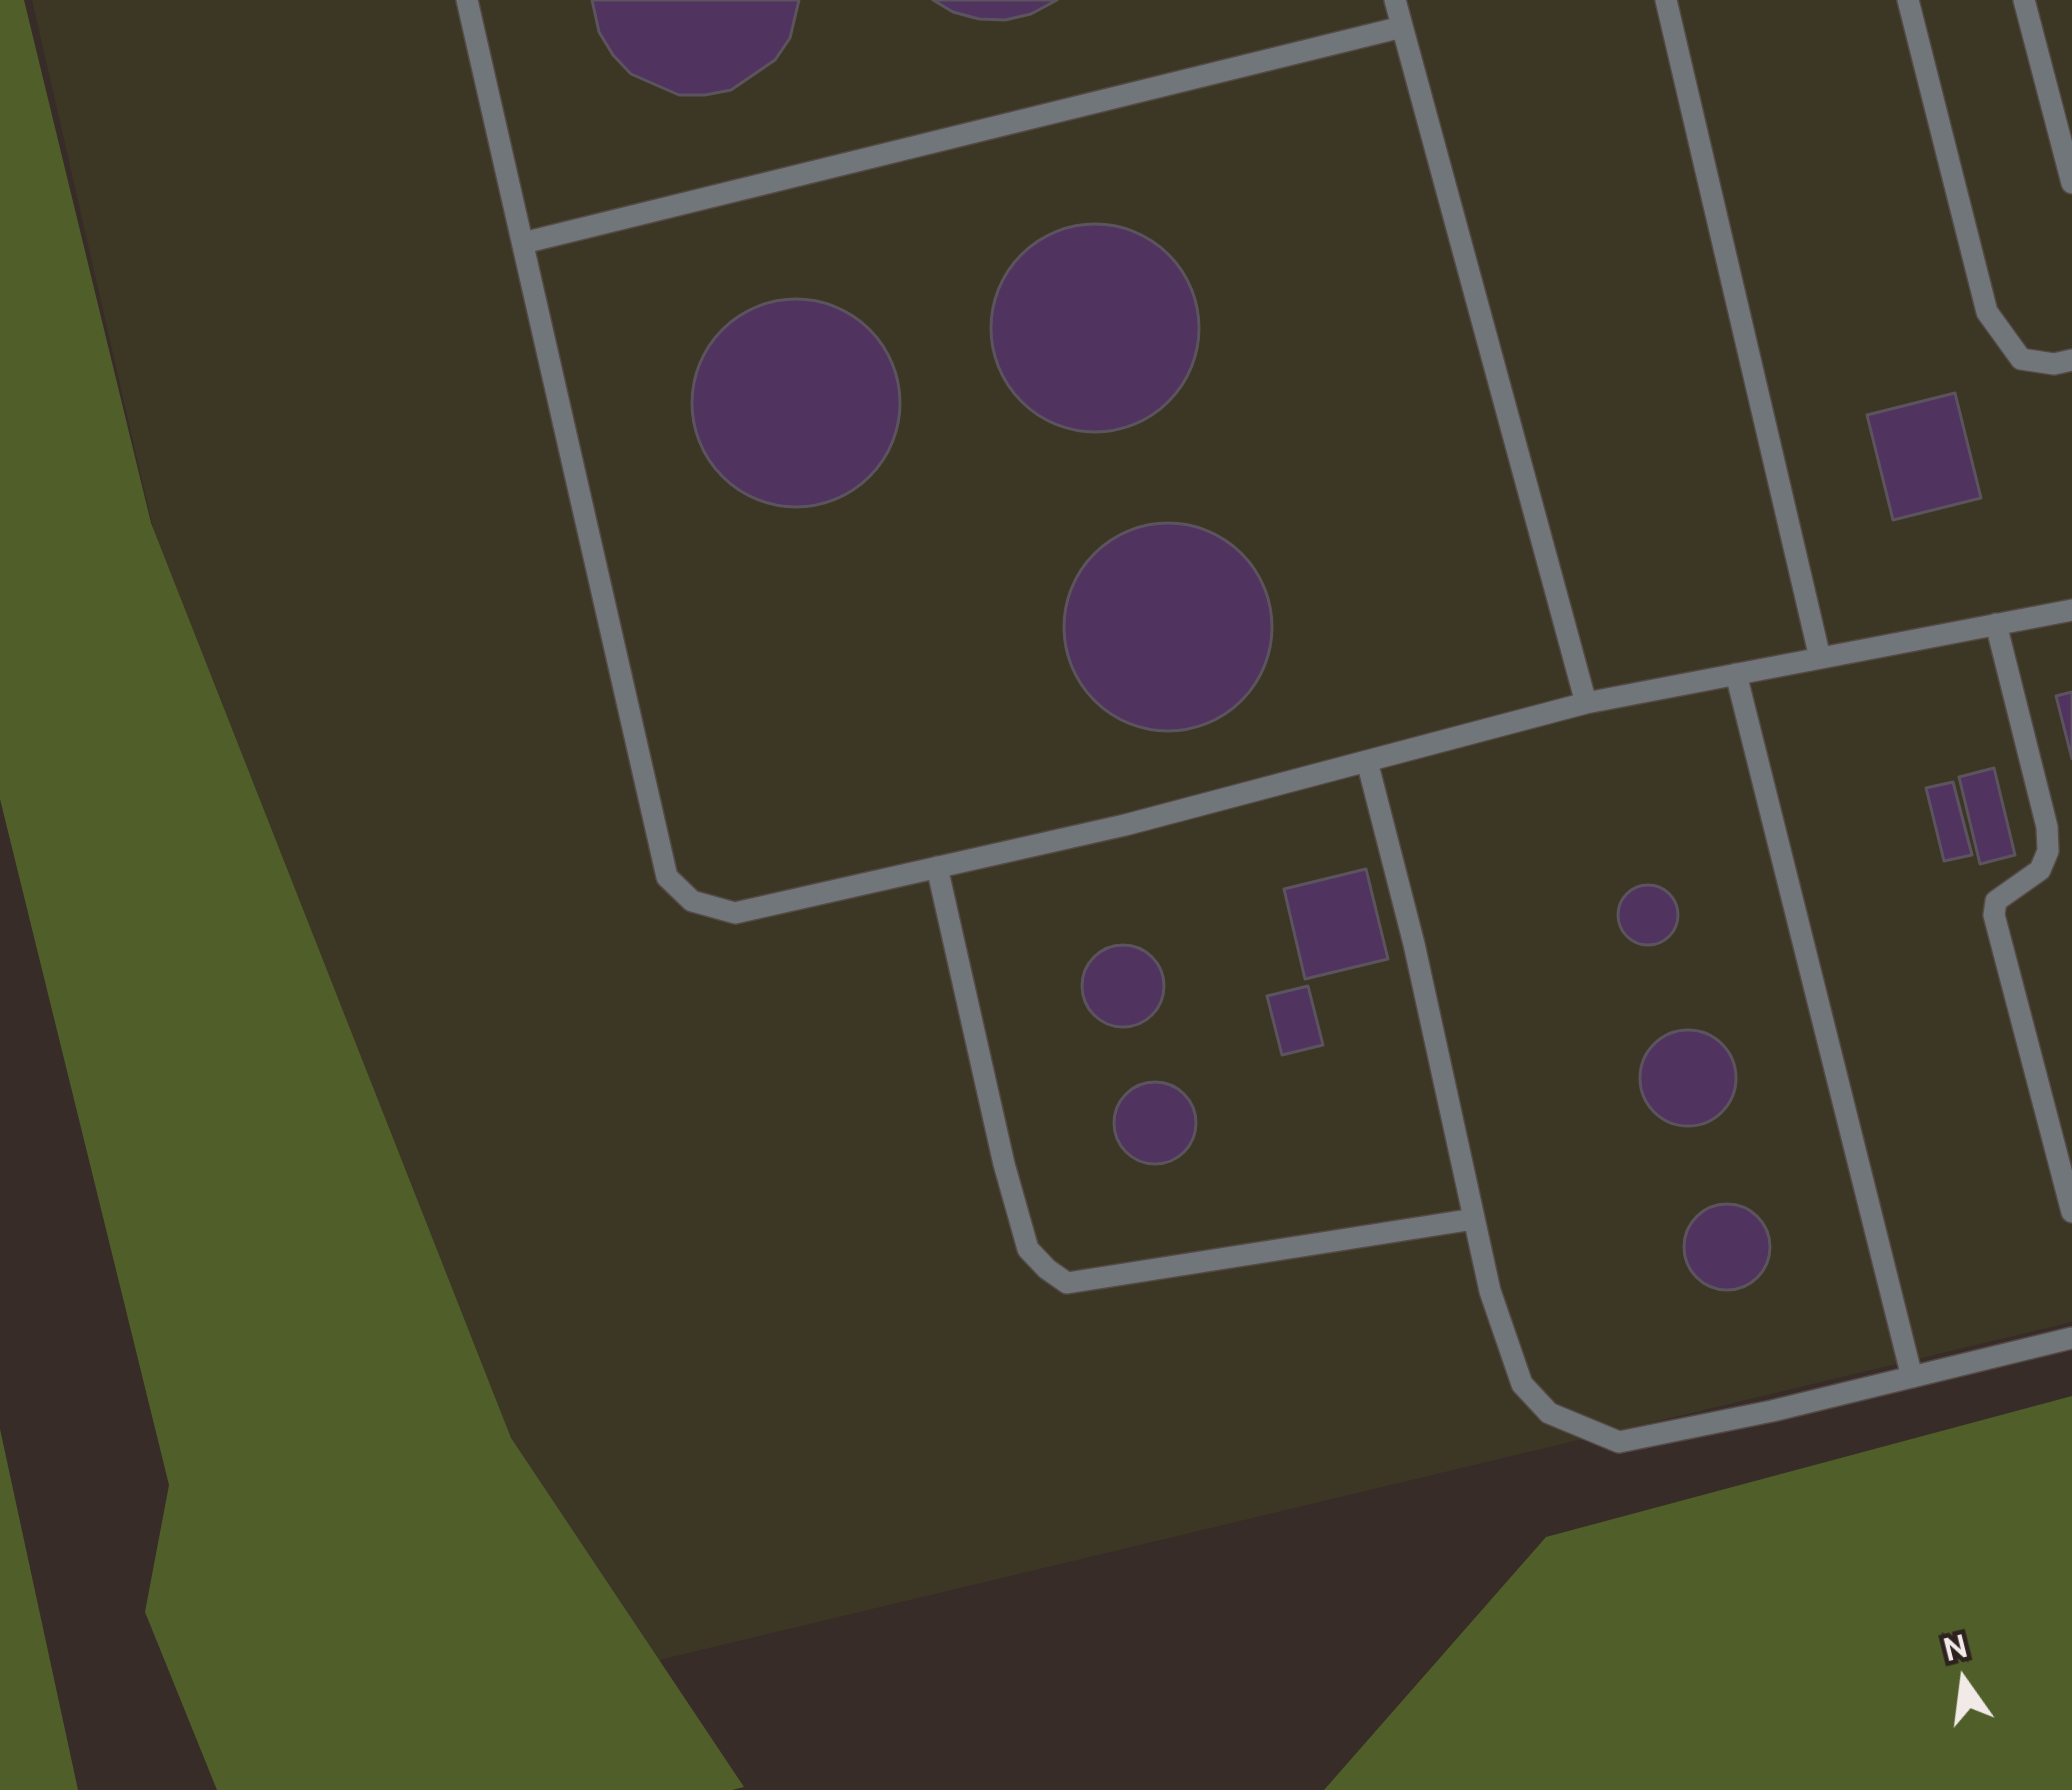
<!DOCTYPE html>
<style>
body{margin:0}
#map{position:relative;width:2072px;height:1790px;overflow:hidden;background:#372c27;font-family:Cabin,sans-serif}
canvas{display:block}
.north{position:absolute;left:1904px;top:1622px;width:120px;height:120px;-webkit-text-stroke:9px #2d221e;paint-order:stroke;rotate:346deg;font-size:33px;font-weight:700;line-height:48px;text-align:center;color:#f2eae7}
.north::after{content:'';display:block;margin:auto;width:42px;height:54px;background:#f2eae7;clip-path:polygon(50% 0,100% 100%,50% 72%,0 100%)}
</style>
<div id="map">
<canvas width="2072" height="1790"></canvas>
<div class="north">N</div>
</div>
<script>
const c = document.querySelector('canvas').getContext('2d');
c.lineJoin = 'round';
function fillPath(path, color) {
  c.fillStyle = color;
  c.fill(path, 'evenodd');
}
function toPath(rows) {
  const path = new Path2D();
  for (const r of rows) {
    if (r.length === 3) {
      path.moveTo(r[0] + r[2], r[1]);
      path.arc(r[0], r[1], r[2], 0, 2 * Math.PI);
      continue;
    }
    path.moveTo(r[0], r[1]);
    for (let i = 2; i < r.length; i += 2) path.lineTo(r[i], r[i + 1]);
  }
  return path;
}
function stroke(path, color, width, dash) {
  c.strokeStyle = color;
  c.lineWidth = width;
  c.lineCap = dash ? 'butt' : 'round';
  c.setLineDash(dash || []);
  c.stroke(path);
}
fillPath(toPath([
 [32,0,2072,0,2072,1322,425,1716]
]), '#3c3624');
fillPath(toPath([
 [0,0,24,0,151,523,511,1438,744,1787,732,1790,217,1790,145,1612,169,1485,0,799],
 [2072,1396,2072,1790,1324,1790,1546,1537],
 [0,1429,78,1790,0,1790]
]), '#505f2a');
const building = toPath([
 [592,0,799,0,790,38,775,60,731,90,705,95,679,95,631,74,613,55,599,32,592,0],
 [933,0,1057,0,1031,14,1005,20,979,19,953,12,933,0],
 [1095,328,104],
 [796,403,104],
 [1955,393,1981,498,1893,520,1867,415,1955,393],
 [1168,627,104],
 [2072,692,2072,759,2056,696,2072,692],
 [1994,768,2015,855,1980,864,1959,777,1994,768],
 [1953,782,1972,855,1944,861,1926,788,1953,782],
 [1366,869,1388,959,1305,979,1284,889,1366,869],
 [1648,915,30],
 [1123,986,41],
 [1308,986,1323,1045,1282,1055,1267,996,1308,986],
 [1688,1078,48],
 [1155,1123,41],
 [1727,1247,43]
]);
fillPath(building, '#50335e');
stroke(building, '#5b545e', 3);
const lane = toPath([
 [467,0,667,877,692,901,735,913,1125,825,1586,703],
 [1395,0,1586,703,2072,610],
 [1666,0,1820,658],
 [1908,0,1987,312,2021,359,2054,364,2072,360],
 [2024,0,2072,183],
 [523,243,1402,27],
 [1996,624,2047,827,2048,851,2040,870,1996,901,1994,915,2072,1212],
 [1736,674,1912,1377],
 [1367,761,1414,944,1490,1291,1522,1384,1549,1413,1619,1442,1772,1411,2072,1338],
 [937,867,1004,1164,1028,1249,1047,1269,1067,1283,1474,1219]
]);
stroke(lane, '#554a46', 24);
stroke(lane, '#71767a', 21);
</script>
